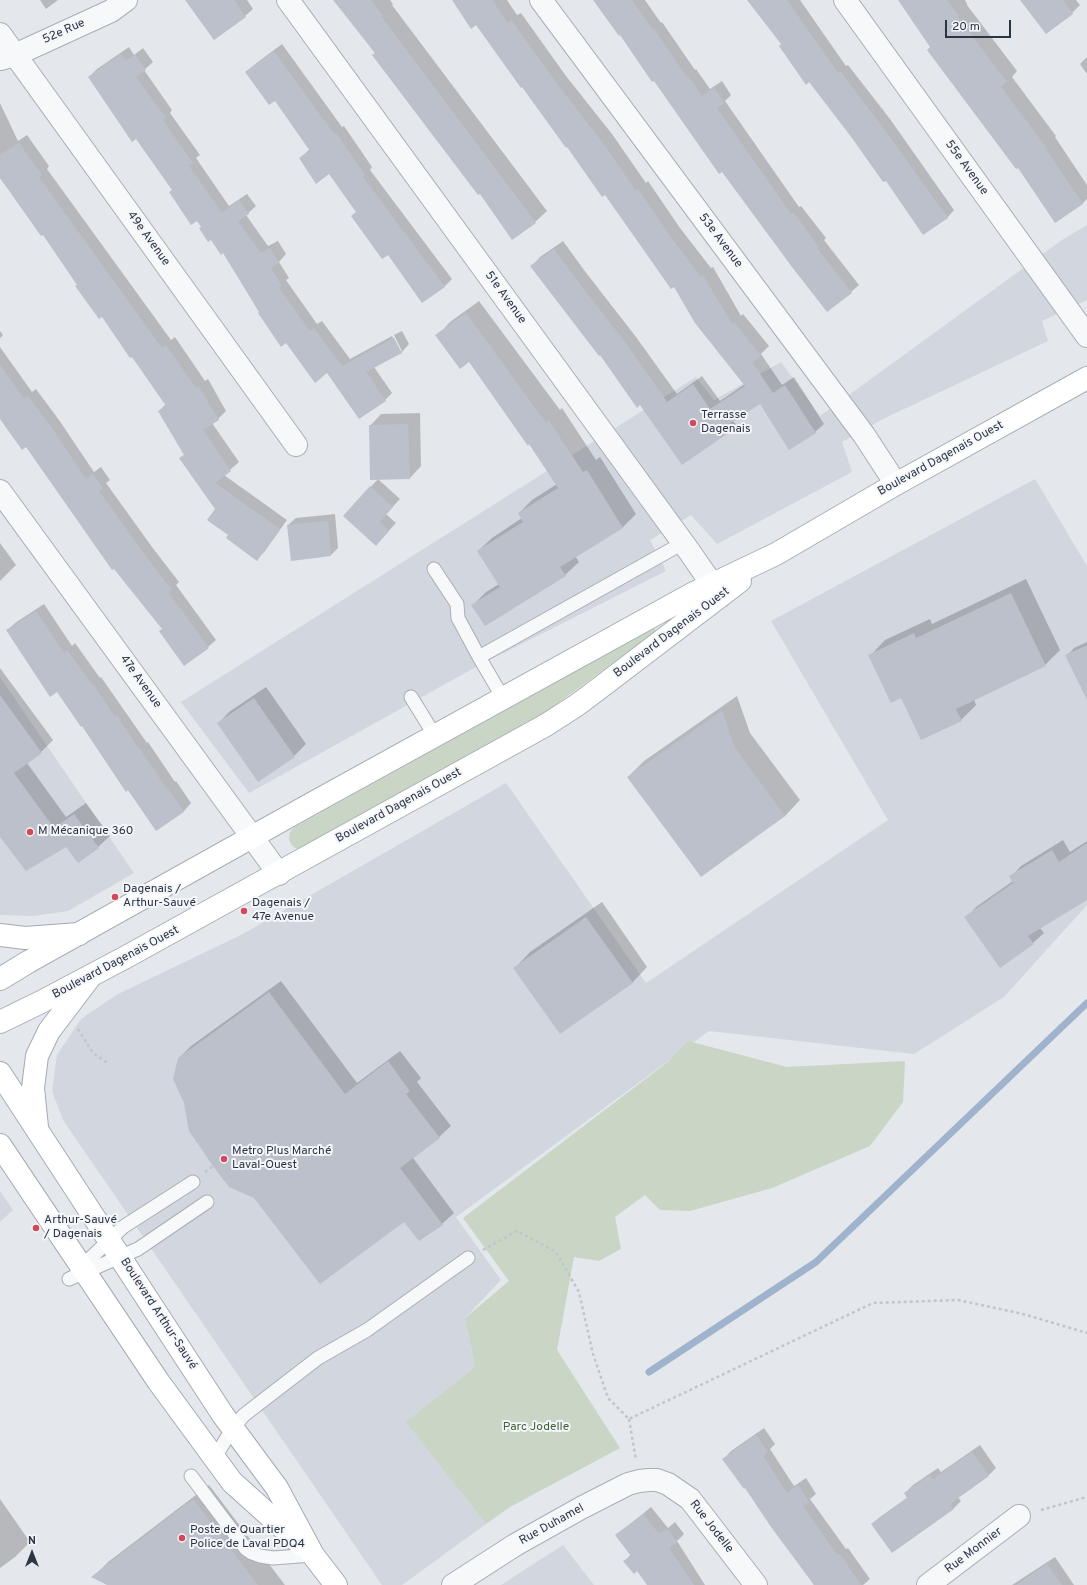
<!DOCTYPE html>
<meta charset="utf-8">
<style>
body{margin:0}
#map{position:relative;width:1087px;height:1585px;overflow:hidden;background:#e4e7ec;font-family:Overpass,sans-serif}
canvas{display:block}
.north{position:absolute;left:12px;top:1533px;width:40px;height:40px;-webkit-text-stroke:3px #f4f6f9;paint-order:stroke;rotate:0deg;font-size:11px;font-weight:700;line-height:16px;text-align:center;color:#2b3445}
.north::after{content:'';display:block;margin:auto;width:14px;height:18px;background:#2b3445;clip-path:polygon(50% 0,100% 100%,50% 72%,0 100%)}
.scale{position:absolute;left:945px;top:20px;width:66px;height:18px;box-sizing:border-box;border:2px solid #2b3445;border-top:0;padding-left:5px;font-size:12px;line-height:14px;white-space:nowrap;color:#2b3445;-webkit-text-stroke:3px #f4f6f9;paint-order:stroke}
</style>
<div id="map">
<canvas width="1087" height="1585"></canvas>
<div class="north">N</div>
<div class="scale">20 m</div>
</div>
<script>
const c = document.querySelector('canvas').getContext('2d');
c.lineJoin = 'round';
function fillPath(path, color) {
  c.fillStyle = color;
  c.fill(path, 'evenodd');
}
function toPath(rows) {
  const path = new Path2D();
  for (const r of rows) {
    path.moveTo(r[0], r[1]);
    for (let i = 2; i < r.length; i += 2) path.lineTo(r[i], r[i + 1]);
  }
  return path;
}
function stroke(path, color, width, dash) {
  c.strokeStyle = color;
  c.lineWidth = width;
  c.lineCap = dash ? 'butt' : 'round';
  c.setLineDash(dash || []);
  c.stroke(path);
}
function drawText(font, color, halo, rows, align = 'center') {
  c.font = font + ' Overpass,sans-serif';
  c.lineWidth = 4;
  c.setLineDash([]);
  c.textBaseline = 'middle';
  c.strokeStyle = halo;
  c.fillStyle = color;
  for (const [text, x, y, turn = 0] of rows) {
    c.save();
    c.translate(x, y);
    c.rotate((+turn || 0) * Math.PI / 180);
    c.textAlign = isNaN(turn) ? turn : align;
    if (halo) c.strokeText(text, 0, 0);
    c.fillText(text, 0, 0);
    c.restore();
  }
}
fillPath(toPath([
 [1087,225,1087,300,1042,321,1048,341,883,419,842,442,852,472,717,544,691,515,650,540,666,571,474,668,249,793,181,702,696,377,714,400,781,362,820,416,1062,240],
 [1035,479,1087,566,1087,905,1004,997,914,1054,709,1031,456,1217,501,1280,465,1318,475,1367,407,1422,486,1524,402,1585,382,1585,63,1120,52,1091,57,1055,81,1019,116,995,243,934,506,783,646,983,888,820,771,621],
 [0,677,134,873,68,911,33,916,0,915],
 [0,1191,13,1210,0,1222],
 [563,1545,594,1585,501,1585]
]), '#d2d6de');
fillPath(toPath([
 [654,628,656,631,539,717,300,849,295,848,291,844,289,839,290,832,295,827],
 [688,1041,787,1067,905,1061,903,1102,870,1146,772,1188,690,1211,660,1210,645,1195,615,1217,621,1249,599,1261,574,1257,557,1350,620,1448,510,1507,486,1524,406,1422,475,1367,465,1318,509,1281,463,1218,669,1061]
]), '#c9d6c5');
fillPath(toPath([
 [40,0,58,0,46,9],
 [187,0,247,0,253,9,245,16],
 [335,0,390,0,393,4,392,5,547,211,535,222,480,192],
 [453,0,507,0,517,15,521,13,566,76,612,134,646,183,648,181,680,228,711,268,713,267,741,316,743,314,769,346,761,354,782,385,794,377,824,424,815,432,760,403,733,421,736,424,727,433,682,464,641,404,532,266,540,257,563,241,584,270,636,337,677,394,702,376,720,401,745,384,674,286,477,24],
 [594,0,645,0,661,23,662,22,695,70,696,69,710,89,722,81,731,95,725,101,799,207,801,206,826,238,824,240,859,285,851,292,620,34],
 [748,0,800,0,846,66,848,65,890,119,954,210,947,218,853,137],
 [899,0,965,0,967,4,967,5,1017,71,1012,77,1056,136,1055,137,1087,185,1087,199,1082,204,1018,166],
 [1022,0,1076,0,1080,5,1072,13,1046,33],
 [282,44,342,127,344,126,372,167,370,170,452,279,445,286,423,302,330,173,300,158,310,149,275,100,246,72,254,65],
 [129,47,134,55,143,48,153,62,144,70,172,110,170,113,200,155,196,158,229,206,247,194,256,206,246,215,268,246,278,241,286,254,279,262,289,278,286,280,317,324,322,321,350,359,392,336,400,351,402,351,394,335,402,331,409,344,402,352,374,367,392,393,385,400,328,372,286,342,261,312,223,251,173,190,136,137,89,77,97,69],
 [1087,57,1087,74,1080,64],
 [0,103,18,141,27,135,49,166,47,169,171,340,175,337,205,381,208,379,226,411,218,419,212,423,239,462,224,475,287,520,265,551,257,559,230,535,216,509,180,459,185,454,159,411,166,404,132,355,78,285,43,234,0,178],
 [479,301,560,410,562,408,596,460,600,457,636,514,623,527,575,556,579,562,565,575,485,625,473,605,486,592,499,584,478,551,492,538,522,518,519,513,532,500,557,484,530,443,469,361,437,336,450,322],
 [0,331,3,335,0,338],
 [0,347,32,392,36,389,59,420,94,472,101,467,110,480,106,483,152,547,179,582,176,585,216,640,208,647,163,629,26,446,0,414],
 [420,413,421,466,410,478,378,479,400,499,386,514,396,523,383,537,345,515,378,479,370,426,381,414],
 [335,514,338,548,331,555,288,525,296,518],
 [0,543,16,565,0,581],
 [1026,579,1060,650,1045,665,974,699,976,705,961,720,901,697,870,656,885,640,930,619,932,624],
 [44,604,72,646,75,643,100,678,101,677,147,743,148,742,175,782,176,781,191,803,184,811,156,830,82,724,57,690,7,631,15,623],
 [1087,642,1087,679,1067,656,1074,648],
 [0,668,53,740,41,752,27,763,66,817,86,803,110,836,98,847,66,845,0,835],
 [266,687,306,744,294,756,218,724,229,712],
 [737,696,750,733,800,800,785,816,701,875,628,777,644,761],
 [1063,840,1070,852,1087,841,1087,898,1040,928,1044,933,1033,943,966,918,976,907,1013,881,1011,877,1021,866],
 [602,902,647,967,632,983,515,968,530,952],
 [281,981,357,1083,400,1051,421,1078,417,1082,451,1126,439,1137,413,1158,454,1213,442,1224,404,1221,179,1058,191,1046],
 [764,1428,775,1444,770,1449,794,1486,806,1478,816,1494,810,1499,846,1549,848,1548,870,1579,863,1585,814,1585,746,1486,724,1459,731,1451],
 [980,1445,996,1468,988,1476,958,1497,961,1501,953,1509,872,1524,880,1517,908,1497,905,1493,913,1485,938,1468,941,1472],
 [209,1485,285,1585,109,1585,93,1577,108,1562],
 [0,1499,30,1542,15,1557,0,1568],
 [651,1507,668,1528,675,1522,684,1534,677,1541,705,1585,648,1585,638,1570,625,1561,631,1554,617,1535],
 [1055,1557,1074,1585,1012,1585]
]), '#0003');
stroke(toPath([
 [649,1372,816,1262,1087,1003]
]), '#9fb4cc', 7);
fillPath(toPath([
 [185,0,234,0,246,17,214,40],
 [333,0,371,0,382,15,381,16,536,223,512,240,480,194,478,195,372,55,375,53],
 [452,0,492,0,508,23,512,21,558,85,603,143,636,191,638,189,671,237,701,277,703,275,732,324,734,322,761,356,752,362,773,393,785,385,816,433,789,450,760,404,723,428,727,434,682,465,640,405,637,408,600,355,599,356,530,266,554,249,576,279,628,346,667,402,693,384,710,409,745,386,695,323,674,287,671,289,605,195,602,197,567,147,566,148,522,87,521,88,476,25,471,29],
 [593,0,632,0,653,30,654,29,687,77,688,76,702,96,714,88,725,103,717,108,791,214,793,212,819,247,817,248,852,293,827,312,792,267,722,172,719,174,654,81,652,82,620,35,619,36],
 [747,0,787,0,838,73,840,71,882,126,948,218,923,235,886,181,883,182,852,138,809,82,806,85,779,46,781,44],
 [898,0,947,0,958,15,957,16,1007,82,1001,87,1046,147,1045,148,1083,204,1055,223,1018,168,1016,169,927,50,930,47],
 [1020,0,1063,0,1073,14,1046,34],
 [274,51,334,134,336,133,365,175,363,177,445,287,422,303,388,255,382,259,351,216,356,212,329,174,316,184,299,158,310,151,275,101,269,105,245,72],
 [121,54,126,61,135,55,146,70,136,77,166,118,163,120,193,163,189,166,222,213,239,200,249,214,238,221,261,253,270,248,279,263,271,268,282,286,279,288,310,331,314,328,342,366,394,338,402,353,366,372,386,401,359,419,327,373,315,383,286,343,281,347,258,313,259,312,223,253,221,255,211,240,208,242,199,228,201,227,197,221,191,225,169,192,172,190,136,139,132,142,88,77],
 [19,143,42,175,39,177,74,226,162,348,166,345,196,388,199,387,219,420,203,430,231,471,215,483,280,529,257,561,226,538,228,535,207,520,215,509,179,458,184,455,158,411,166,406,132,357,130,358,102,317,99,319,75,286,77,285,43,235,41,236,0,178,0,155],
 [466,313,546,423,549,421,583,472,587,470,623,528,560,567,566,576,485,626,471,605,500,587,477,551,523,522,518,513,558,488,529,444,528,446,469,362,460,369,435,335],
 [0,365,24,399,28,396,52,428,86,479,93,474,103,488,99,491,145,555,172,590,169,593,209,648,184,666,159,631,162,629,114,569,112,570,26,447,22,450,0,419],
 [408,424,410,479,370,480,369,425],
 [370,486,393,507,380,522,389,531,376,546,343,516],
 [328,521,331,556,291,561,287,525],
 [1011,593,1046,666,956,709,962,721,921,740,901,698,891,703,868,655,914,633,916,638],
 [36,611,64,653,67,650,92,684,93,684,115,717,117,716,139,749,140,749,167,789,168,788,184,812,156,831,128,790,126,792,82,726,81,727,57,692,50,697,6,630],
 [1087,645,1087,700,1065,655],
 [0,695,42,753,14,773,54,828,74,814,99,848,78,863,66,847,26,871,0,837],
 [254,698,295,757,258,782,217,723],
 [722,711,735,748,785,816,701,877,627,777],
 [1087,843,1087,900,1028,936,1034,944,1000,968,964,917,1013,883,1009,876,1052,850,1059,862],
 [586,917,633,983,560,1034,513,968],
 [269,992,345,1094,388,1061,410,1091,406,1094,440,1138,400,1168,443,1225,419,1241,404,1222,320,1284,254,1198,229,1187,213,1166,189,1131,184,1103,173,1079,178,1058],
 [756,1435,768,1452,763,1456,787,1493,798,1485,809,1502,803,1506,838,1556,840,1554,861,1585,814,1585,771,1527,745,1488,744,1489,722,1459],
 [972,1452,989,1476,950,1504,954,1509,892,1553,871,1524,907,1498,904,1493,930,1475,933,1479],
 [193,1499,258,1585,107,1585,91,1577],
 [643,1514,659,1534,667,1529,677,1542,669,1548,694,1585,647,1585,637,1571,634,1574,623,1561,631,1556,615,1535],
 [1047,1564,1062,1585,1016,1585]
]), '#bbc0ca');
const lane = toPath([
 [434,569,457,604,458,618,479,657],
 [411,697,435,736],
 [503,698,479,657,683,543],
 [77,1271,123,1227,193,1182],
 [69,1279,138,1249,207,1202],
 [215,1457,233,1428,244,1415,318,1358,367,1330,468,1258],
 [191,1476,246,1549,252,1553,260,1556,273,1558,313,1555]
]);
const street = toPath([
 [288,0,689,551,720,596],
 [541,0,864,435,896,484],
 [845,0,1087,336],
 [0,34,296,445],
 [1,59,15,55,111,11,126,0],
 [0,491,279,874],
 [453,1585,515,1545,581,1508,628,1484,639,1481,649,1480,657,1480,668,1484,690,1499,756,1585],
 [928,1585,1019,1516]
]);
const secondary = toPath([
 [0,979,28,962,311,804,694,593,776,554,896,484,1087,378],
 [0,1022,41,1002,126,957,546,725,577,705,597,690,740,581]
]);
const primary = toPath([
 [0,935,25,938,79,934],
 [0,1073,223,1415,277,1488,313,1555,336,1585],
 [37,1127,33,1088,37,1056,49,1031,90,977],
 [0,1145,158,1381,232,1482,302,1545]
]);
stroke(lane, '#a9aeb7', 15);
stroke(street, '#a9aeb7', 24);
stroke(secondary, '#a9aeb7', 24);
stroke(primary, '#a3abb8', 24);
stroke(toPath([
 [78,1029,93,1053,109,1064],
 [205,1172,213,1166],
 [483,1250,517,1231,556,1252,579,1292,593,1354,608,1398,629,1419,873,1303,958,1300,1023,1314,1087,1333],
 [629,1419,636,1460],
 [1041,1510,1087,1497]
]), '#c2c5cb', 2.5, [3, 3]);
stroke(lane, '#f7f8fa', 13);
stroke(street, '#f7f8fa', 22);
stroke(secondary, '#fff', 22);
stroke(primary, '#fff', 22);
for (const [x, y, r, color] of [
 [693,423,4,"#d1495b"],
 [30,832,4,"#d1495b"],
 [115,897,4,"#d1495b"],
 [244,911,4,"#d1495b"],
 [224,1159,4,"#d1495b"],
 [36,1228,4,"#d1495b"],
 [182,1538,4,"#d1495b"]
]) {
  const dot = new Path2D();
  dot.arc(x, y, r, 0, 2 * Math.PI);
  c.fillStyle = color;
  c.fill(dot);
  stroke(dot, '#f4f6f9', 1.5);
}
drawText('12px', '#2b3445', '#f4f6f9', [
 ["52e Rue",64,32,-24],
 ["55e Avenue",966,168,54],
 ["49e Avenue",148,239,54],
 ["53e Avenue",720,241,53],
 ["51e Avenue",505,298,54],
 ["Boulevard Dagenais Ouest",941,459,-29],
 ["Boulevard Dagenais Ouest",672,633,-37],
 ["47e Avenue",140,682,54],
 ["Boulevard Dagenais Ouest",399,806,-29],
 ["Boulevard Dagenais Ouest",116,963,-28],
 ["Boulevard Arthur-Sauvé",158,1314,57],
 ["Rue Duhamel",552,1525,-29],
 ["Rue Jodelle",711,1527,52],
 ["Rue Monnier",974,1551,-37]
]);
drawText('12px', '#2b3445', '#f4f6f9', [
 ["Terrasse",701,416],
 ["Dagenais",701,430],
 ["M Mécanique 360",38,832],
 ["Dagenais /",123,890],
 ["Arthur-Sauvé",123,904],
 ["Dagenais /",252,904],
 ["47e Avenue",252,918],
 ["Metro Plus Marché",232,1152],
 ["Laval-Ouest",232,1166],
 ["Arthur-Sauvé",44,1221],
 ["/ Dagenais",44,1235],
 ["Poste de Quartier",190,1531],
 ["Police de Laval PDQ4",190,1545]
], 'left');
drawText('12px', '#3f6138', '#f4f6f9', [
 ["Parc Jodelle",536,1428]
]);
</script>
